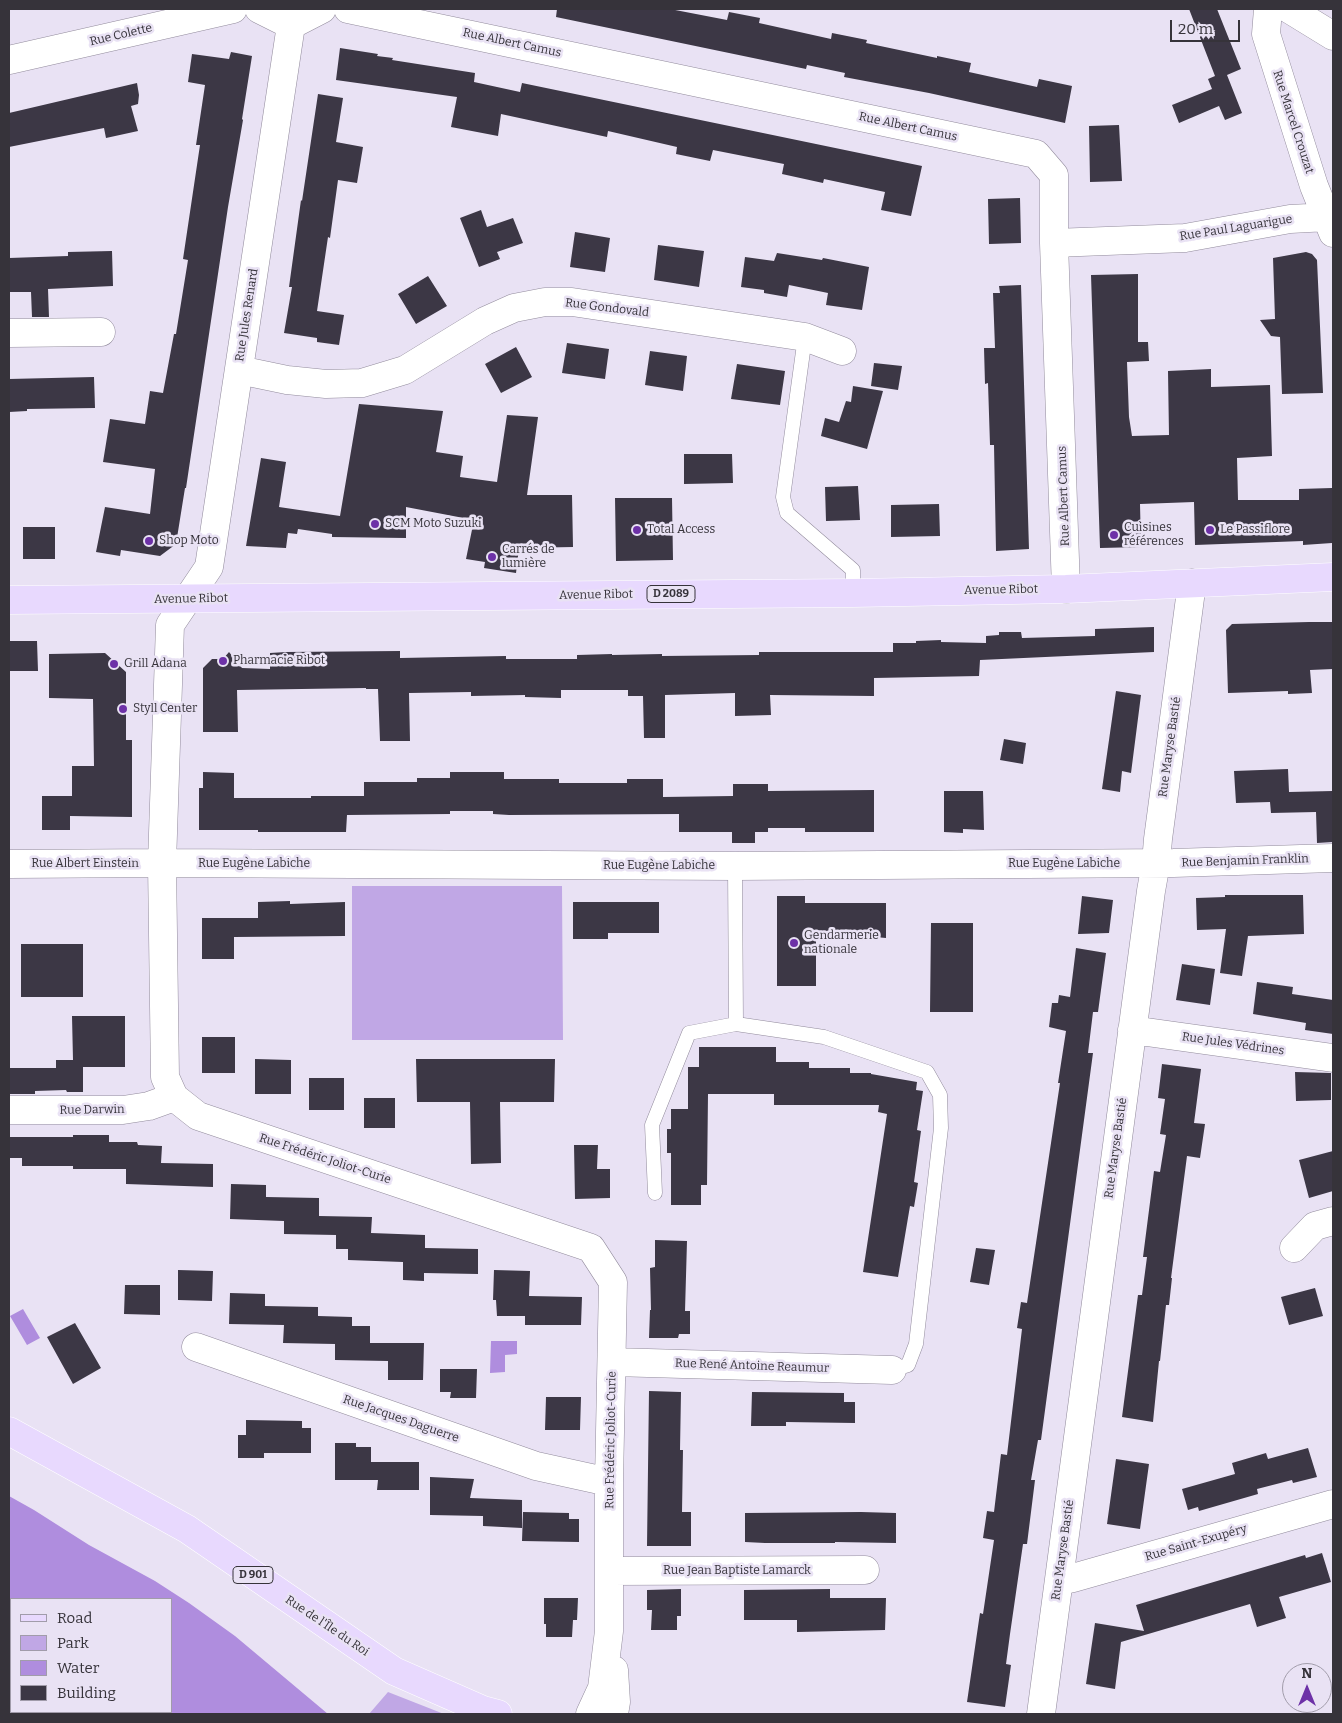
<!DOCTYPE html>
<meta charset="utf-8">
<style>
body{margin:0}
#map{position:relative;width:1342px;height:1723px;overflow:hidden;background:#e9e2f4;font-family:Bitter,serif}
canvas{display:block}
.frame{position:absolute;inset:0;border:10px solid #36333a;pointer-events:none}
.legend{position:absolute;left:10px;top:1598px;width:162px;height:115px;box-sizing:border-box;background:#e9e2f4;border:1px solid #a19caa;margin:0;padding:6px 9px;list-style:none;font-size:15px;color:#36333a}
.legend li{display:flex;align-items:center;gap:10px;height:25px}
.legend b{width:25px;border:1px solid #a19caa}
.north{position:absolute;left:1282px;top:1663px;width:50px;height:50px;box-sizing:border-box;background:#e9e2f4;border:1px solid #a19caa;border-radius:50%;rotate:0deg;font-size:14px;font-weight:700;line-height:20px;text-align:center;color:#36333a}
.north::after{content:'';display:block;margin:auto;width:18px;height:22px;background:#6d31a7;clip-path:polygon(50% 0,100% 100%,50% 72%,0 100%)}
.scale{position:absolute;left:1170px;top:20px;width:70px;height:22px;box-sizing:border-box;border:2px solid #36333a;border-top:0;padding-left:6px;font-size:15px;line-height:18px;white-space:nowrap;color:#36333a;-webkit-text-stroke:4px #e9e2f4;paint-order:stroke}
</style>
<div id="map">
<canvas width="1342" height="1723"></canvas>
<div class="frame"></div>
<ul class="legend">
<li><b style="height:6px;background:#e8d9fe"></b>Road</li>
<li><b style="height:14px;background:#c0a7e5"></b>Park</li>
<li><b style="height:14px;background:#af8dde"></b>Water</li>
<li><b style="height:14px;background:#3c3745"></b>Building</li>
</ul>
<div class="north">N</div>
<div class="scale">20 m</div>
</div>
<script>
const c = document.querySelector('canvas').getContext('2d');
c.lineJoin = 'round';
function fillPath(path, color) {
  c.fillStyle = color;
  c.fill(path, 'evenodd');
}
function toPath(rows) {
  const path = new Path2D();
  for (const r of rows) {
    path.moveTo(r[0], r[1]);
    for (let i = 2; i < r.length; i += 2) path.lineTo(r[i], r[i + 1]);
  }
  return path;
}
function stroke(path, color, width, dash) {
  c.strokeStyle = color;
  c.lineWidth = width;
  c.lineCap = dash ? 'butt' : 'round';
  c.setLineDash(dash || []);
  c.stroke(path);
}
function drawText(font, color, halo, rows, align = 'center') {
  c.font = font + ' Bitter,serif';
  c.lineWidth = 5;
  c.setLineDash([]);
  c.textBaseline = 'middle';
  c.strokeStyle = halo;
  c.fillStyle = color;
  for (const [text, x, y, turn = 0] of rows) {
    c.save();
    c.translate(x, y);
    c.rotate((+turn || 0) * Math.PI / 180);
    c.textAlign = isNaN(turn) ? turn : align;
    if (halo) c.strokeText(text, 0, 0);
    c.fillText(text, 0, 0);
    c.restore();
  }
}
fillPath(toPath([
 [352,886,562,886,563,1040,352,1040],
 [9,1642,11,1644,11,1712,121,1712,124,1714,9,1714],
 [388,1692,444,1714,369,1714]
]), '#c0a7e5');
fillPath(toPath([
 [23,1309,40,1338,27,1345,10,1316],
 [491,1341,517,1341,517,1354,505,1355,505,1372,490,1373],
 [9,1496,34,1510,89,1545,155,1581,189,1603,235,1636,328,1714,124,1714,122,1712,171,1712,171,1599,11,1599,11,1644,9,1642]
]), '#af8dde');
fillPath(toPath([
 [557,9,670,9,727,20,729,12,760,18,759,23,831,39,832,33,867,40,866,43,937,58,937,56,971,63,969,72,1037,87,1039,79,1072,86,1065,123,929,93,844,77,845,73,807,65,806,69,556,17],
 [1189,9,1217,9,1241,69,1227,75,1242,113,1225,120,1219,106,1179,123,1172,105,1212,89,1208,79,1215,76],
 [340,48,378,54,377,56,393,58,392,60,475,73,474,82,520,92,522,83,922,166,911,216,881,210,885,192,824,179,823,183,782,174,784,164,713,150,710,161,676,154,677,147,608,131,607,137,501,114,498,136,451,127,457,97,336,80],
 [231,52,252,56,242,119,243,120,228,207,186,488,185,488,176,544,160,556,121,550,120,556,96,552,105,507,150,514,155,469,103,462,110,419,145,424,150,391,163,393,174,334,176,334,188,260,183,259,200,145,196,145,205,85,188,82,192,54,229,59],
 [137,83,139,95,138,104,131,106,138,131,106,138,104,128,9,147,9,113],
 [318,94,343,98,336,142,363,147,357,183,338,180,330,238,328,237,317,311,344,315,339,345,317,342,317,338,284,333,292,287,289,287,301,200,302,201],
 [1119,125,1122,181,1090,182,1089,126],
 [1020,198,1021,243,989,244,988,199],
 [481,210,487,227,513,218,523,243,497,252,500,259,479,267,460,218],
 [575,232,610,238,605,272,570,267],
 [658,245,704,251,699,287,654,280],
 [112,251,113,286,48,289,49,317,32,317,31,292,9,292,9,258,68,256,68,252],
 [1306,252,1312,254,1317,260,1323,393,1282,394,1280,337,1271,336,1260,320,1275,319,1273,258],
 [777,253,822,260,823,258,869,267,862,310,826,305,828,293,789,285,787,297,764,293,764,290,741,287,745,257,774,261],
 [1138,274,1138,342,1148,342,1149,361,1127,362,1129,417,1132,436,1169,435,1168,371,1211,369,1211,387,1270,385,1272,456,1237,458,1238,500,1299,500,1299,489,1332,488,1332,543,1303,545,1303,541,1195,545,1194,502,1140,504,1141,547,1100,548,1091,275],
 [428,276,447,306,416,324,398,294],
 [1021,285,1029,549,996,551,994,445,990,445,988,383,985,384,984,348,995,348,993,293,1000,293,999,286],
 [567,343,609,349,605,379,562,373],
 [516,347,532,377,501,393,485,364],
 [650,351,687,356,683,391,645,385],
 [874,363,902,366,898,390,871,386],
 [737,364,785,371,780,405,731,399],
 [94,377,95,408,27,409,27,411,9,412,9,379],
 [853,386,883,391,867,449,821,436,825,418,839,422,846,401,851,402],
 [359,404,443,411,436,452,463,456,460,477,497,482,507,415,538,417,527,495,572,495,573,547,519,548,516,573,484,568,485,562,466,559,474,520,406,507,406,538,332,537,332,534,298,529,297,534,288,533,286,548,246,546,261,458,286,462,279,507,340,516],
 [684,454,732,454,733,483,684,484],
 [858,486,860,520,826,521,825,487],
 [615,498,672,498,673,560,616,561],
 [939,504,940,536,891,537,891,505],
 [23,527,55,527,55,559,23,559],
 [1309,622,1333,622,1333,669,1310,670,1312,693,1288,694,1288,691,1228,693,1226,630,1232,624],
 [1154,627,1154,652,980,660,979,676,874,678,874,696,770,695,771,715,735,716,735,693,665,695,665,738,644,738,643,696,628,696,628,690,561,690,561,698,525,697,525,695,471,696,471,692,409,693,410,741,380,741,378,689,366,689,366,688,237,690,238,732,203,732,203,668,212,659,223,659,229,652,242,668,270,669,270,653,286,652,400,651,400,658,506,656,506,659,577,659,577,655,612,654,612,655,662,654,662,656,759,655,759,652,893,652,893,643,916,643,916,641,941,640,941,642,986,643,986,636,999,635,999,632,1021,632,1022,638,1095,636,1095,629],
 [9,641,37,641,38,671,9,671],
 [105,653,126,672,126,740,132,740,132,817,70,816,70,830,42,830,42,796,72,796,72,766,94,766,93,699,49,698,49,654],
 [1116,691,1141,695,1131,773,1122,771,1120,792,1102,789],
 [1004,739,1026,743,1023,764,1000,760],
 [1288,769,1289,792,1333,791,1333,842,1317,843,1316,812,1271,813,1270,802,1236,803,1234,771],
 [203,772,234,773,234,798,311,798,311,796,364,796,364,782,417,782,417,778,450,778,450,772,504,772,504,779,559,779,559,783,627,783,627,779,663,779,663,797,733,796,733,784,768,784,768,791,874,790,874,832,805,832,805,828,768,828,768,832,755,832,755,843,732,843,732,832,679,832,679,814,509,815,493,814,493,811,450,811,450,814,347,815,346,832,258,832,258,830,199,830,199,788,203,788],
 [944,791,983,791,984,830,963,829,963,833,944,832],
 [1225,895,1303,895,1304,934,1248,936,1242,976,1220,973,1226,929,1197,930,1196,898,1225,897],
 [777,896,805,896,805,903,886,903,886,938,875,937,875,941,816,941,816,986,777,986],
 [1082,896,1113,900,1109,933,1078,934],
 [290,901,290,904,345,902,345,936,234,937,234,959,202,959,202,918,258,918,258,902],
 [573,902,659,902,659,933,608,933,608,939,573,939],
 [931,923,973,923,973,1012,930,1012],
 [21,944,83,944,83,997,21,997],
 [1076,948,1106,953,1098,1012,1093,1012,1088,1053,1093,1053,1041,1440,1038,1440,1031,1480,1035,1480,1027,1544,1023,1544,1010,1634,1006,1664,1011,1665,1005,1707,967,1702,980,1613,983,1614,994,1540,983,1538,987,1511,994,1512,1001,1454,1007,1455,1022,1329,1017,1328,1021,1302,1027,1303,1060,1083,1058,1083,1066,1031,1049,1027,1052,1003,1058,1003,1059,995,1070,997],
 [1182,964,1215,969,1210,1005,1176,1000],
 [1257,982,1293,987,1292,994,1333,1000,1333,1034,1305,1030,1306,1023,1253,1014],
 [72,1016,125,1016,125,1067,83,1067,83,1092,67,1092,66,1090,35,1091,35,1094,9,1094,9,1068,56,1068,56,1060,73,1060],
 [202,1037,235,1037,235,1073,202,1073],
 [699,1047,776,1047,776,1062,809,1062,809,1068,850,1068,850,1073,871,1073,871,1074,917,1082,916,1090,923,1091,917,1130,921,1131,914,1182,918,1183,914,1207,910,1206,898,1277,863,1272,887,1114,878,1112,879,1105,774,1105,774,1094,708,1094,707,1185,701,1185,701,1205,671,1205,671,1153,667,1153,667,1129,671,1129,671,1109,688,1109,688,1067,699,1067],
 [255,1059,291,1060,291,1094,255,1094],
 [416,1059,555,1059,554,1102,500,1102,501,1163,471,1164,470,1102,417,1102],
 [1162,1064,1201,1069,1194,1123,1205,1124,1200,1158,1187,1156,1171,1278,1172,1278,1169,1305,1166,1305,1160,1361,1159,1361,1153,1422,1122,1417,1138,1295,1142,1295,1147,1257,1143,1257,1154,1171,1160,1172,1166,1135,1160,1134,1165,1099,1158,1098],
 [1295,1072,1331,1073,1331,1100,1296,1101],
 [309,1078,344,1078,344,1110,309,1110],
 [364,1098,395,1098,395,1128,364,1128],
 [73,1135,109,1135,109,1142,137,1142,138,1145,162,1146,161,1163,213,1164,213,1187,126,1184,126,1169,73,1169,73,1166,22,1166,22,1158,9,1158,9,1137,73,1137],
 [574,1145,598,1145,597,1169,610,1169,610,1198,575,1199],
 [1333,1151,1333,1191,1309,1198,1299,1160],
 [231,1184,266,1185,266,1197,319,1198,319,1216,372,1217,371,1233,425,1235,425,1248,478,1249,478,1274,424,1273,424,1281,403,1280,403,1262,348,1260,348,1249,336,1249,336,1235,284,1234,284,1221,230,1219],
 [655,1240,687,1241,685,1311,690,1311,690,1334,679,1334,678,1338,649,1338,650,1310,651,1310,650,1268,655,1267],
 [976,1248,995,1250,989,1285,970,1282],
 [178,1270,213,1271,212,1301,178,1300],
 [494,1270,530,1271,529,1296,582,1297,581,1325,525,1325,525,1316,497,1316,496,1300,493,1300],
 [125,1285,160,1285,160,1315,124,1314],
 [1315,1288,1323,1316,1289,1325,1281,1297],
 [230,1293,265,1294,265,1306,318,1307,318,1316,352,1317,352,1326,370,1326,370,1343,424,1343,423,1380,388,1380,388,1361,335,1360,335,1344,283,1343,284,1325,229,1324],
 [75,1323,101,1368,73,1384,47,1337],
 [440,1369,477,1369,476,1398,450,1398,451,1392,440,1392],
 [649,1391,681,1392,680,1450,683,1450,682,1512,691,1512,691,1546,647,1546],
 [752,1392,844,1393,844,1402,855,1402,855,1423,786,1422,786,1426,751,1426],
 [546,1397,581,1397,580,1430,545,1430],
 [246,1420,302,1421,302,1428,311,1428,311,1453,264,1453,264,1458,238,1458,238,1435,246,1435],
 [335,1443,356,1443,356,1447,371,1447,371,1462,419,1462,419,1490,377,1490,378,1480,335,1480],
 [1308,1448,1317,1477,1293,1483,1292,1480,1257,1489,1258,1494,1199,1511,1198,1507,1188,1510,1182,1489,1235,1474,1232,1463,1266,1453,1268,1459],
 [1116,1459,1149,1464,1140,1529,1107,1524],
 [430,1477,474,1479,470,1498,522,1500,522,1528,483,1526,483,1516,430,1515],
 [523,1512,569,1513,569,1519,579,1519,579,1542,522,1541],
 [861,1512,896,1513,896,1543,835,1542,835,1543,765,1543,745,1542,745,1513],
 [1322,1553,1331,1582,1279,1597,1286,1618,1257,1627,1250,1604,1121,1642,1115,1689,1086,1684,1095,1623,1144,1631,1136,1605,1305,1555,1306,1558],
 [681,1589,681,1616,677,1616,677,1630,651,1630,652,1610,647,1610,647,1590],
 [830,1589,830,1598,886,1598,885,1630,797,1632,797,1620,744,1620,744,1590],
 [544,1598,578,1598,577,1620,573,1620,572,1637,546,1637,546,1624,544,1624]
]), '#3c3745');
const lane = toPath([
 [805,337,783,497,787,513,853,570,853,593],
 [735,866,736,1024,824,1037,927,1072,940,1095,941,1128,916,1344,908,1365,892,1370],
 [655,1193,652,1125,689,1033,736,1024]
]);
const street = toPath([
 [259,9,291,25],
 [348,9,1036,154,1054,175,1054,243,1066,589],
 [1268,9,1266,34,1314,186,1333,233],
 [1289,9,1333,36],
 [291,25,209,567,170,625,162,863,165,1077,174,1097,198,1116,591,1248,613,1282,609,1482,609,1631,602,1688,590,1714],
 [291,25,322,9],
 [9,60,233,9],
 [1054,243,1185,238,1290,219,1328,217,1333,219],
 [9,333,101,332],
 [239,370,287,380,326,384,362,383,405,370,485,321,514,308,545,302,572,302,805,337,842,351],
 [9,864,162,863,735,866,1173,863,1333,858],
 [1132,1030,1333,1058],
 [9,1110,123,1110,149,1106,174,1097],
 [1294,1248,1315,1226,1333,1221],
 [196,1347,536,1466,609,1482],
 [613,1362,892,1370],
 [609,1571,865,1570],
 [1059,1581,1073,1578,1333,1504],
 [614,1714,616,1702,614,1670],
 [1041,1714,1151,891,1156,863,1158,839,1192,583]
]);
const primary = toPath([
 [9,600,853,593,1066,589,1333,577],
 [9,1431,187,1529,394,1671,483,1710,498,1714]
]);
stroke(lane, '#928b9c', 15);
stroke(street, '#928b9c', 29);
stroke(primary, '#fff', 29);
stroke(lane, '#fff', 14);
stroke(street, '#fff', 28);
stroke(primary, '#e8d9fe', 28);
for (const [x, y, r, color] of [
 [375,524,5,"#6d31a7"],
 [637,530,5,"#6d31a7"],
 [1210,530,5,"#6d31a7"],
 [1114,535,5,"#6d31a7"],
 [149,541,5,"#6d31a7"],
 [492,557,5,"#6d31a7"],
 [223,661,5,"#6d31a7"],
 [114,664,5,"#6d31a7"],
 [123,709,5,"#6d31a7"],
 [794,943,5,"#6d31a7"]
]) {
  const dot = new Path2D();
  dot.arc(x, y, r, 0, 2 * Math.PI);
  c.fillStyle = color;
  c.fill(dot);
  stroke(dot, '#e9e2f4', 2);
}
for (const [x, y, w] of [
 [671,594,48],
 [253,1575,40]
]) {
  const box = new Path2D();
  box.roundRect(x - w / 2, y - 8.5, w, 17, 4);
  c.fillStyle = '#e9e2f4';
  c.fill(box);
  stroke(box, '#36333a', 1);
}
drawText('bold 11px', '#36333a', null, [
 ["D 2089",671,594],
 ["D 901",253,1575]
]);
drawText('12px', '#36333a', '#e9e2f4', [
 ["Rue Colette",121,35,-13],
 ["Rue Albert Camus",512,43,12],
 ["Rue Marcel Crouzat",1293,122,72],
 ["Rue Albert Camus",908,127,12],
 ["Rue Paul Laguarigue",1236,228,-9],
 ["Rue Gondovald",607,308,7],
 ["Rue Jules Renard",247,315,-81],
 ["Rue Albert Camus",1064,496,-92],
 ["Avenue Ribot",1001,590,-1],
 ["Avenue Ribot",596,595,-1],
 ["Avenue Ribot",191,599,-1],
 ["Rue Maryse Bastié",1170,747,-82],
 ["Rue Benjamin Franklin",1245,861,-2],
 ["Rue Albert Einstein",85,864],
 ["Rue Eugène Labiche",254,864],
 ["Rue Eugène Labiche",1064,864],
 ["Rue Eugène Labiche",659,866],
 ["Rue Jules Védrines",1233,1044,8],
 ["Rue Darwin",92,1110,-1],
 ["Rue Maryse Bastié",1116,1148,-82],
 ["Rue Frédéric Joliot-Curie",325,1159,18],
 ["Rue René Antoine Reaumur",752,1366,2],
 ["Rue Jacques Daguerre",401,1419,19],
 ["Rue Frédéric Joliot-Curie",611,1440,-89],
 ["Rue Saint-Exupéry",1196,1543,-16],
 ["Rue Maryse Bastié",1063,1550,-82],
 ["Rue Jean Baptiste Lamarck",737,1571],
 ["Rue de l'Île du Roi",327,1626,34]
]);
drawText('12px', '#36333a', '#e9e2f4', [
 ["SCM Moto Suzuki",385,524],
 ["Cuisines",1124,528],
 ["références",1124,542],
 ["Total Access",647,530],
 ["Le Passiflore",1220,530],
 ["Shop Moto",159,541],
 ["Carrés de",502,550],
 ["lumière",502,564],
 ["Pharmacie Ribot",233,661],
 ["Grill Adana",124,664],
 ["Styll Center",133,709],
 ["Gendarmerie",804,936],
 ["nationale",804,950]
], 'left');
</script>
